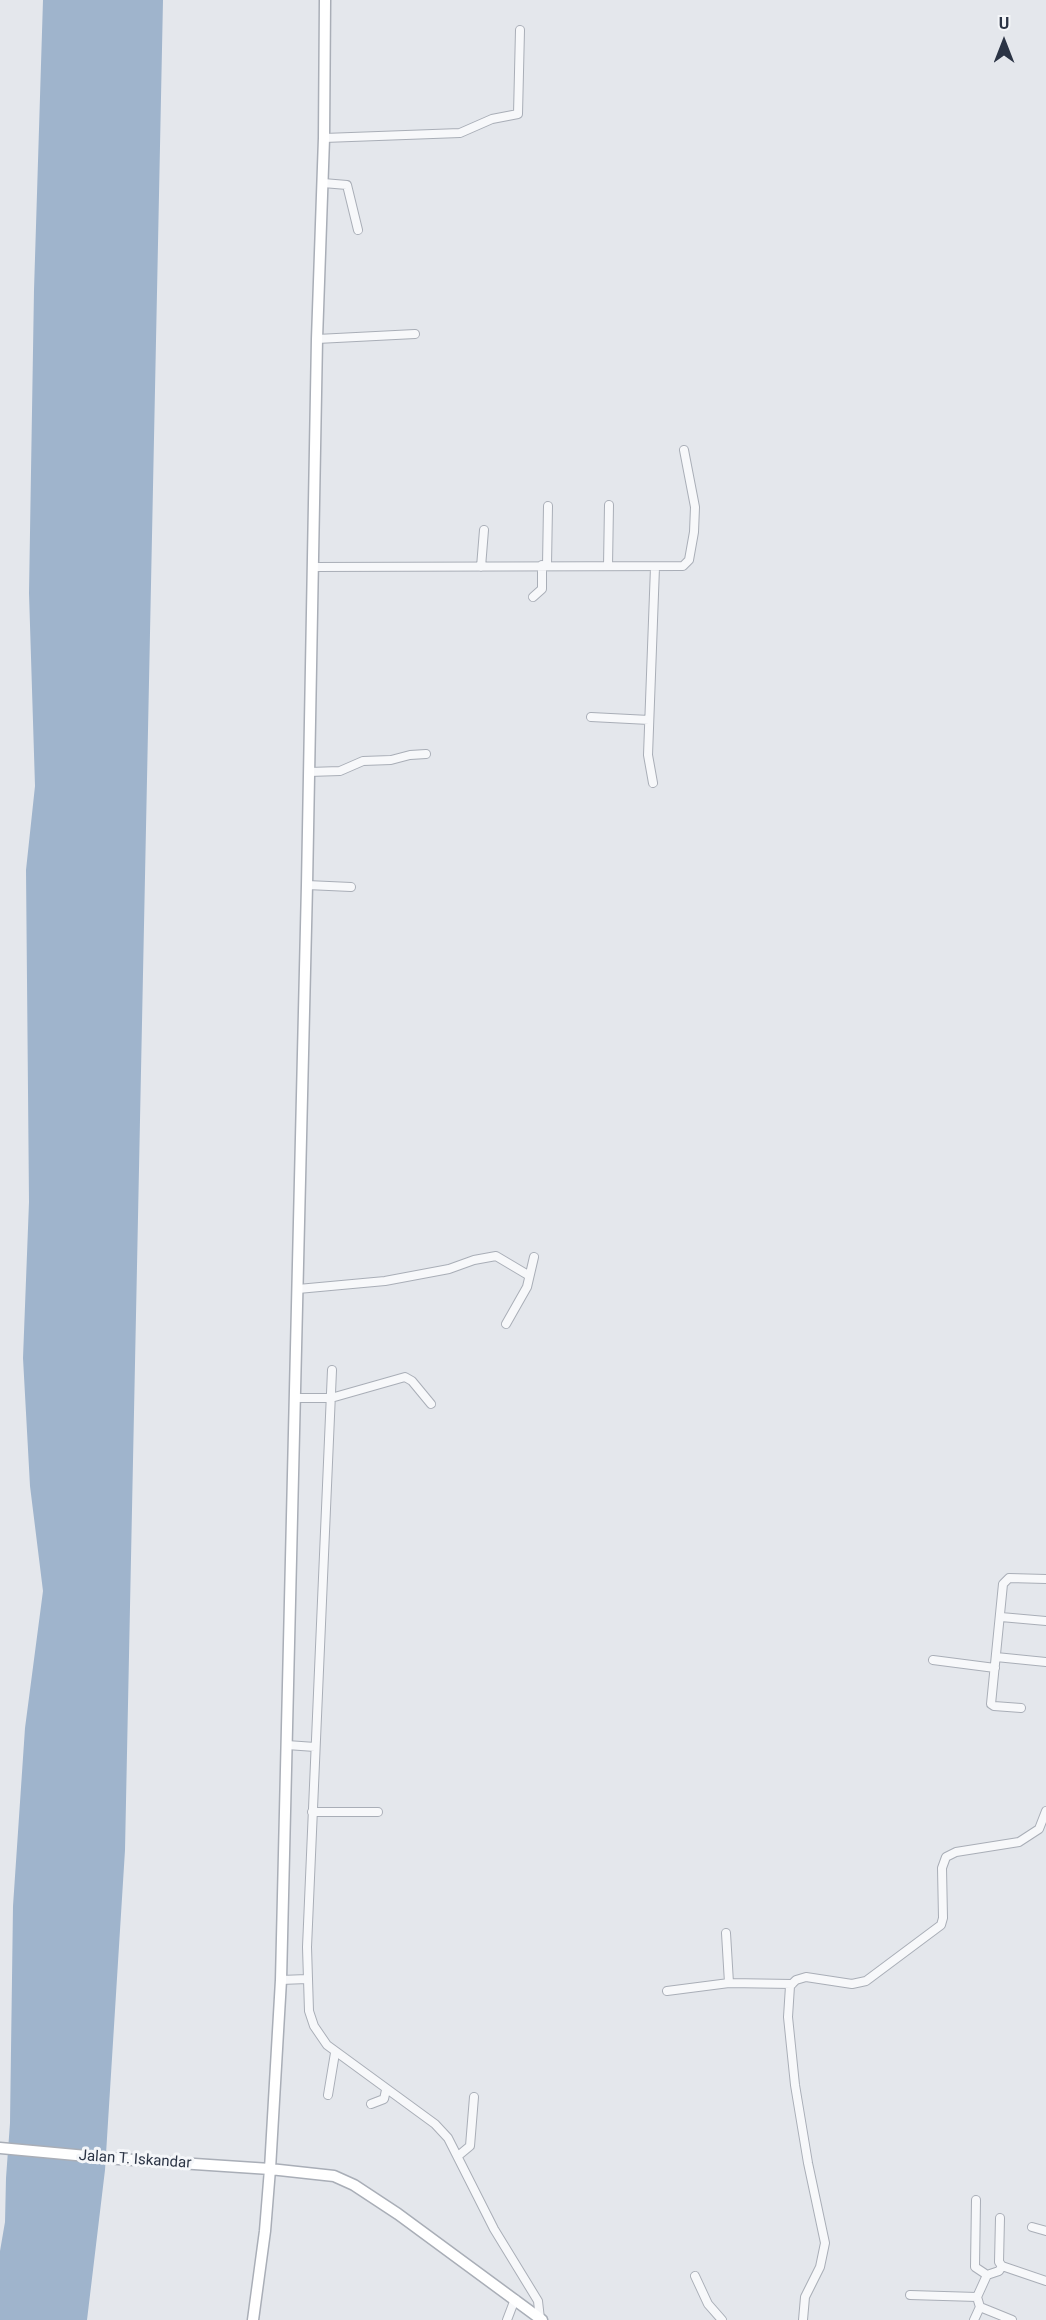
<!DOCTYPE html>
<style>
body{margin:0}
#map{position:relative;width:1046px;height:2320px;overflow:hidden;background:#e4e7ec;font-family:Roboto,sans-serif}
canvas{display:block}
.north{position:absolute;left:974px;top:12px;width:60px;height:60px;-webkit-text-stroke:4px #f4f6f9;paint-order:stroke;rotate:0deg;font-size:16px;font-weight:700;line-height:24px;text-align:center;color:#2b3445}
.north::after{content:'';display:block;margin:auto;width:21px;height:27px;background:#2b3445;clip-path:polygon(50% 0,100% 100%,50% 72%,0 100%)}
</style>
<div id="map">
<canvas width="1046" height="2320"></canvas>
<div class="north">U</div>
</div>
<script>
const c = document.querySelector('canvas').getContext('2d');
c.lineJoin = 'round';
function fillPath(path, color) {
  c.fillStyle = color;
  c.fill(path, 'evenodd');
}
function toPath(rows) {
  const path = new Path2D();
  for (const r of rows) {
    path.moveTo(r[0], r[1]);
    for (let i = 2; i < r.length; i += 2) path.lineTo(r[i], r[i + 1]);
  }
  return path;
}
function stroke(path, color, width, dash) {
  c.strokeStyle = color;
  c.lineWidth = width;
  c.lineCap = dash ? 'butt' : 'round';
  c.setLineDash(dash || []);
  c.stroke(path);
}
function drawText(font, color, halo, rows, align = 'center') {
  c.font = font + ' Roboto,sans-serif';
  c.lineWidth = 6;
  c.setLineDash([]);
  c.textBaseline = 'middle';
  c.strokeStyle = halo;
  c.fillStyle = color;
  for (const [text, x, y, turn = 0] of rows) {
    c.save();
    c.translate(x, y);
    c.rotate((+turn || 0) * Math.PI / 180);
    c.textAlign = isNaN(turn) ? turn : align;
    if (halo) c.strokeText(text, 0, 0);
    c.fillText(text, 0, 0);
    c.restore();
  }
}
fillPath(toPath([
 [43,0,163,0,125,1850,105,2170,87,2320,0,2320,0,2251,5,2222,6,2178,10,2123,13,1906,25,1728,43,1591,30,1486,23,1358,29,1202,26,870,35,786,29,593,34,290]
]), '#9fb4cc');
const street = toPath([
 [324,138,460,133,492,119,518,114,520,30],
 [323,183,347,185,358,230],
 [317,339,415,334],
 [547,565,548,506],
 [608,566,609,505],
 [313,567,683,566,689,560,694,532,695,507,684,450],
 [481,567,484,530],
 [533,597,542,589,542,565],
 [591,717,649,720],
 [309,772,340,771,363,761,391,760,410,755,426,754],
 [653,783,648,755,655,567],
 [307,885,351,887],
 [298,1289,385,1281,449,1269,474,1260,496,1256,528,1275],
 [506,1324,527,1287,534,1257],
 [332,1370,307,1947,309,2011,314,2026,327,2045,435,2124,448,2138,494,2229,538,2301,540,2319],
 [296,1398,331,1398,405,1377,412,1381,431,1404],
 [1001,1617,1046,1621],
 [996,1657,1046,1662],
 [933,1660,995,1668],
 [1021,1708,994,1706,991,1704,1003,1584,1009,1578,1046,1579],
 [287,1745,315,1747],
 [312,1812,378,1812],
 [726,1933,729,1983],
 [281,1980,307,1979],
 [667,1991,729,1983,792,1984],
 [328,2095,335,2053],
 [371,2104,384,2099,386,2090],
 [458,2156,470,2146,474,2097],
 [976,2200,975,2267,987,2275,999,2271,1002,2266],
 [1000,2218,999,2262,1002,2266,1046,2281],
 [1032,2227,1046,2231],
 [695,2276,708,2304,722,2320],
 [910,2295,977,2297,980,2307,1012,2320],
 [977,2297,987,2275],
 [507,2320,515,2299],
 [803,2320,805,2297,820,2267,825,2243,808,2163,795,2085,788,2017,790,1986,796,1980,806,1977,852,1984,866,1981,941,1925,943,1918,942,1868,946,1857,956,1852,1019,1842,1039,1829,1046,1811],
 [974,2320,980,2307]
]);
const secondary = toPath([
 [0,2148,119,2159,270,2169,334,2176,354,2185,398,2214,542,2320],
 [253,2320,265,2231,270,2169,281,1980,307,885,317,339,324,138,325,0]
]);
stroke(street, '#a9aeb7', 10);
stroke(secondary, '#a9aeb7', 13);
stroke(street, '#f7f8fa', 8);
stroke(secondary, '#fff', 10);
drawText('15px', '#2b3445', '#f4f6f9', [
 ["Jalan T. Iskandar",135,2160,4]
]);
</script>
